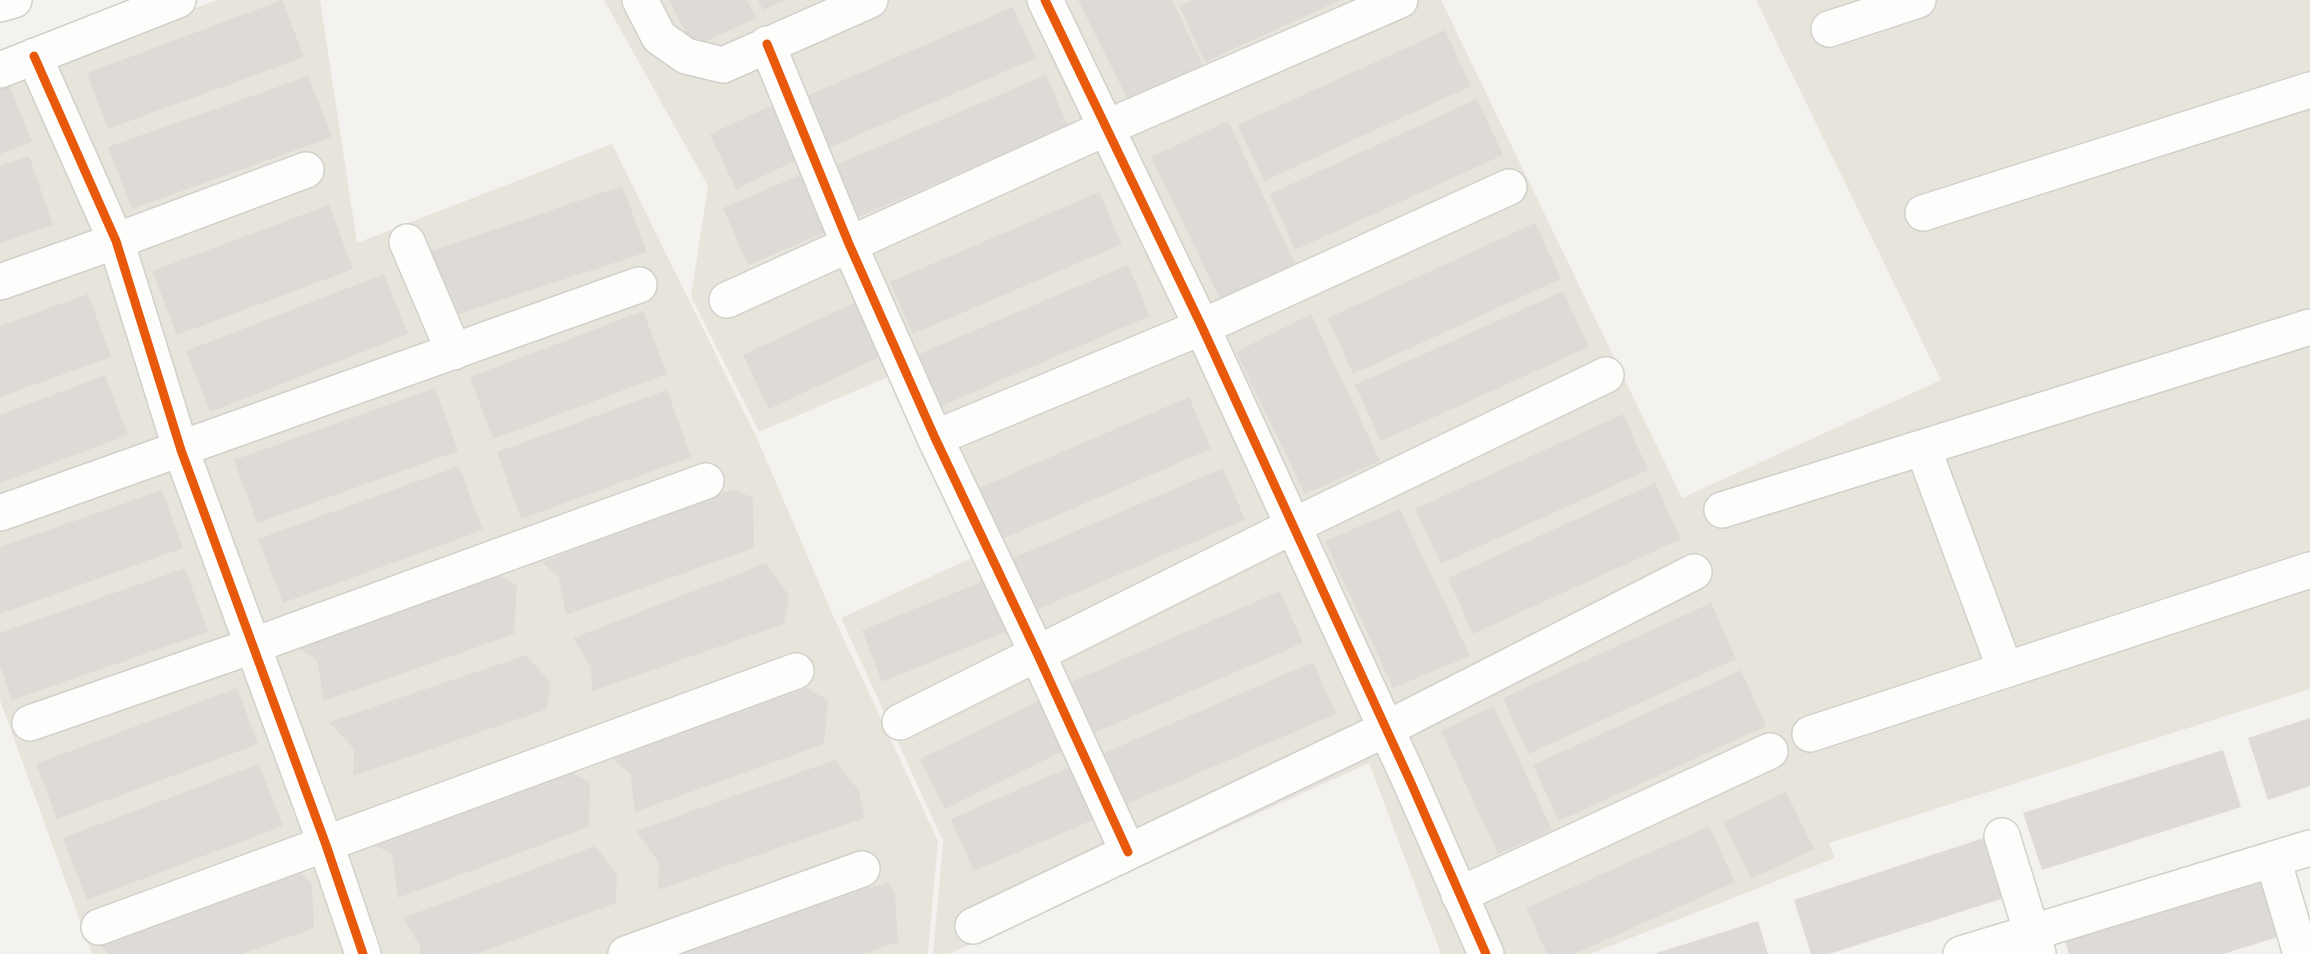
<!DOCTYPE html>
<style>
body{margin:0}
canvas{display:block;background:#f4f2ee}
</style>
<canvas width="2310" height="954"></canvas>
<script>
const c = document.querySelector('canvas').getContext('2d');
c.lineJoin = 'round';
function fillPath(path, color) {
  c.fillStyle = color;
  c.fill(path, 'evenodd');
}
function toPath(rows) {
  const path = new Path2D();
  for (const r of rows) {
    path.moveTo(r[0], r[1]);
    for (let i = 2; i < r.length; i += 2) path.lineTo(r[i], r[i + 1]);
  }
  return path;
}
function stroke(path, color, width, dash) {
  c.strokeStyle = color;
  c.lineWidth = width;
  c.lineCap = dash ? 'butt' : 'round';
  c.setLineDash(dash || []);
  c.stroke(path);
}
fillPath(toPath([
 [217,0,320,0,357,243,612,144,755,434,835,620,938,841,928,954,92,954,0,700,0,80],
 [604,0,1441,0,1682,498,1941,380,1756,0,2310,0,2310,689,1829,843,1835,858,1590,954,1441,954,1369,763,949,954,933,954,943,841,841,618,976,556,895,374,759,432,691,296,708,186]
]), '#e7e4dc');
fillPath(toPath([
 [282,0,304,57,108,129,87,73],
 [669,0,747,0,756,18,693,47],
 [758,0,787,0,763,10],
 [1078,0,1172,0,1206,72,1132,108],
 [1192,0,1341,0,1205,62,1179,6],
 [1013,7,1036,58,826,149,804,97],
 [1445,30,1471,86,1264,181,1238,125],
 [1046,75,1068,126,859,217,836,165],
 [308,76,332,137,132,209,108,147],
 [8,82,32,142,0,154,0,85],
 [1477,99,1503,155,1295,250,1270,194],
 [777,103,803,157,736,189,710,134],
 [1228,121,1297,268,1220,299,1151,157],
 [29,156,53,225,0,243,0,166],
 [816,168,840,226,748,265,723,208],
 [622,186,647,252,444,319,423,254],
 [1099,192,1122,244,913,334,890,282],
 [329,205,353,269,177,335,152,271],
 [1535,223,1561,279,1353,374,1328,318],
 [1128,265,1150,316,941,406,919,354],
 [384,274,408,334,210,412,186,351],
 [1563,291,1589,347,1381,441,1355,385],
 [88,294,111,357,0,397,0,326],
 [860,300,886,354,769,409,743,355],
 [643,311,667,374,493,439,470,377],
 [1311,314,1380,461,1305,494,1236,352],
 [105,375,128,435,0,483,0,415],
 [435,388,458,451,257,523,234,460],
 [667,390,691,457,521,519,497,452],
 [1189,397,1211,449,1002,539,979,488],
 [1623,414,1648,470,1441,564,1415,509],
 [459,466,483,530,283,603,258,539],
 [1223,468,1245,520,1036,610,1013,558],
 [1655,483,1681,539,1473,634,1448,578],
 [732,489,753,498,754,548,566,615,559,577,542,562],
 [162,490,183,548,0,614,0,547],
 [1400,509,1470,656,1393,688,1325,541],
 [766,563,789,596,784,624,592,691,591,667,573,638],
 [185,568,208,632,12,700,0,665,0,633],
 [497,575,517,585,514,634,324,701,317,660,298,648],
 [991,578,1012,629,882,682,862,630],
 [1280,591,1303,643,1094,733,1071,682],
 [1711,603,1736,659,1528,754,1503,698],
 [526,655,551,683,547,709,353,776,354,749,329,722],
 [1313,662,1336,714,1127,804,1104,753],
 [1741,670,1766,726,1559,821,1533,765],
 [237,688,258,744,57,819,36,764],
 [807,688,828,700,824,744,635,812,631,775,609,756],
 [1040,700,1065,750,945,809,920,759],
 [1494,706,1552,830,1498,854,1441,731],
 [2310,718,2310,786,2268,800,2248,738],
 [2223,750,2241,807,2042,870,2023,813],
 [835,760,859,791,864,818,658,890,659,863,636,831],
 [259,764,283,826,87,900,63,838],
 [1077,764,1100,817,974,871,951,819],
 [565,770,590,782,589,827,398,898,392,854,372,844],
 [1786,792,1814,849,1751,879,1723,822],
 [1709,826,1735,882,1574,954,1547,954,1526,908],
 [1984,838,2004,898,1829,954,1811,954,1794,900],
 [595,846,617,875,616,903,476,954,420,954,420,946,403,918],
 [298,870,312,884,314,928,242,954,110,954,98,944],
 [2260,879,2278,937,2223,954,2069,954,2064,938],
 [888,882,895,895,898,942,862,954,685,954,680,949],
 [1758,921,1768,954,1657,954,1657,953]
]), '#dedbd6');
const minor = toPath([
 [640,0,659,37,686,56,723,65,870,0],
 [1045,0,1202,327,1411,783,1486,954],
 [0,4,14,0],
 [1829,29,1918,0],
 [767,44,849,244,935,438,1037,653,1128,852],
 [34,56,116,241,181,450,326,845,363,954],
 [0,70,178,0],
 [1923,213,2310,90],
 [407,242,454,352],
 [0,282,116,241,306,170],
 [727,300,1108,127,1400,0],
 [935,438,1202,327,1509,187],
 [1923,448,2005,669],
 [1722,510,2310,327],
 [0,513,639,285],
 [900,722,1293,526,1606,375],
 [30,723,252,646,706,481],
 [1810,734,2310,570],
 [2002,836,2038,953],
 [2273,859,2301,954],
 [1459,895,1770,751],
 [973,926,1386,729,1694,572],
 [99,927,796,671],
 [626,954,862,869],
 [1961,954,2310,848]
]);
stroke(minor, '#d2d0cb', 38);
stroke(minor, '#fdfdfc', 35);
stroke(toPath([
 [1045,0,1202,327,1411,783,1486,954],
 [767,44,849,244,935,438,1037,653,1128,852],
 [34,56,116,241,181,450,326,845,363,954]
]), '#e8590c', 9);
</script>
